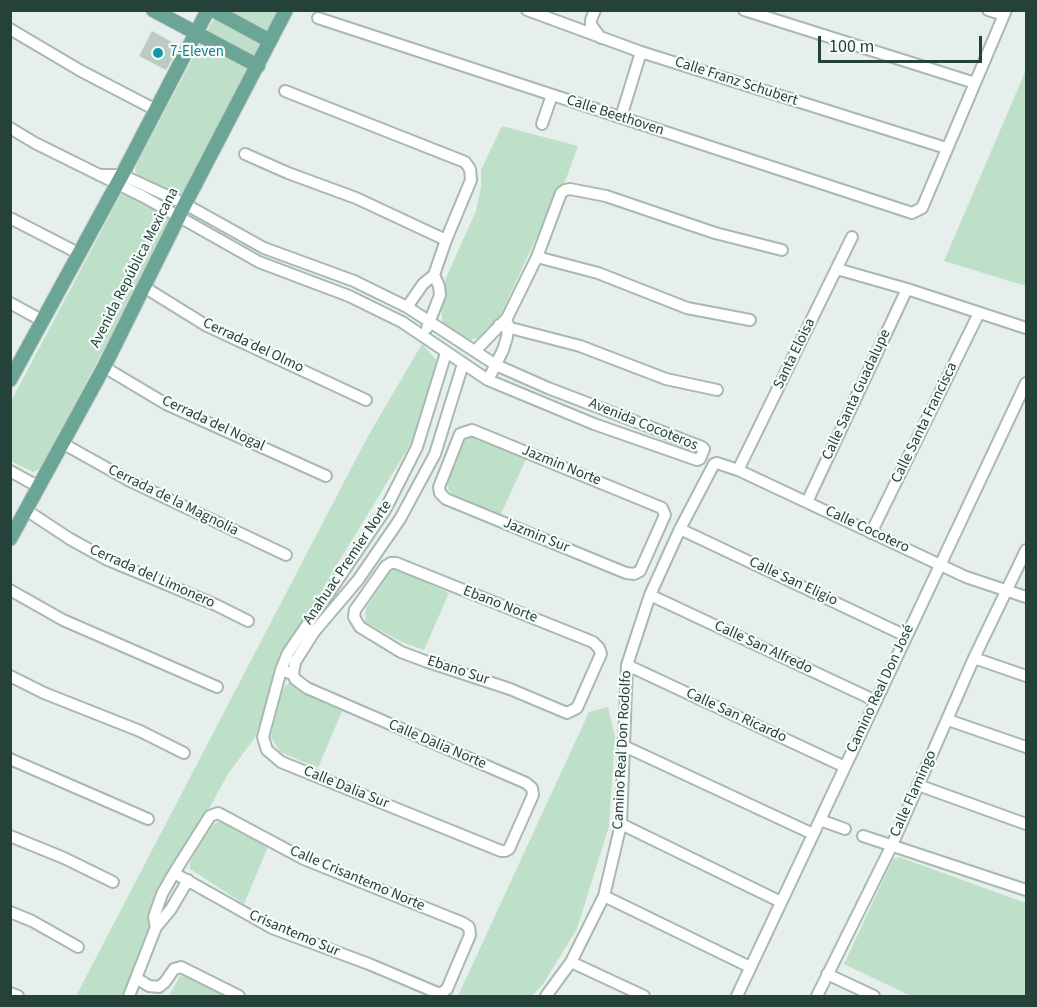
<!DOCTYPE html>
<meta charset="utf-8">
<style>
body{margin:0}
#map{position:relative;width:1037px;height:1007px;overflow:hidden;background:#e6efeb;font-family:"Source Sans 3",sans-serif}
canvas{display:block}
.frame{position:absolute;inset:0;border:12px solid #24423a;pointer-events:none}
.scale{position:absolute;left:818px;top:36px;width:164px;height:27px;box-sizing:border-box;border:3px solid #24423a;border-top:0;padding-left:8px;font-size:18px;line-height:21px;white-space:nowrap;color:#24423a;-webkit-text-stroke:4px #f7fbf9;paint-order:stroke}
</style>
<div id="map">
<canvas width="1037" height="1007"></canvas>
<div class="frame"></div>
<div class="scale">100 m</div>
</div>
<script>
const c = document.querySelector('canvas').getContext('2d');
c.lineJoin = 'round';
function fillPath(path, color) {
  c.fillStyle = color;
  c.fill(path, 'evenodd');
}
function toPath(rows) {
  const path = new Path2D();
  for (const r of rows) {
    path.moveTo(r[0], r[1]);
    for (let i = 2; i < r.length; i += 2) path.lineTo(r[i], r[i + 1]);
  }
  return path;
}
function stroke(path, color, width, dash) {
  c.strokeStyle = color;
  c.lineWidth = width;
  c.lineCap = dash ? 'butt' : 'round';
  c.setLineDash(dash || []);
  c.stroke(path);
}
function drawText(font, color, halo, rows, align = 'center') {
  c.font = font + ' "Source Sans 3",sans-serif';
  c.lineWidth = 4.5;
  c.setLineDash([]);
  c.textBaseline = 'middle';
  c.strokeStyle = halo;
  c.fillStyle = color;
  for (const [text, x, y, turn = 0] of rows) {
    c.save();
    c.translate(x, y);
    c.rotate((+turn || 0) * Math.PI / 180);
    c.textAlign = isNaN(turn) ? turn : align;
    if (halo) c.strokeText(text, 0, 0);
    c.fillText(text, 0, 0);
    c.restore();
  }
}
fillPath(toPath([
 [218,11,282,11,183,194,176,194,139,176,135,171,136,165],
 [1026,70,1026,286,944,261],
 [502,126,578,146,563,187,540,230,500,316,483,336,470,340,443,324,440,304,446,278,476,211,481,187,481,170],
 [130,192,167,212,171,219,170,224,41,468,33,472,11,461,10,403,121,194],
 [422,344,438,362,419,430,315,601,275,673,256,736,228,774,159,900,123,996,76,996,367,438],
 [470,437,480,439,526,459,501,514,454,496,448,489,447,481,463,442],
 [396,569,404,570,449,593,424,650,402,642,365,622,366,608,390,572],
 [290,682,342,711,318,768,280,752,271,737,275,710,285,686],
 [608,707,615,737,609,826,577,929,543,984,532,996,458,996,589,712],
 [220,821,229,822,239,827,268,847,244,904,190,869,190,862,200,844,214,824],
 [899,857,1026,903,1026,996,911,996,844,964,893,859],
 [181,974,228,996,169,996]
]), '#bfe0c8');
fillPath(toPath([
 [152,31,177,45,178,49,166,70,139,56]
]), '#bbcac4');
const minor = toPath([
 [527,10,641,52,946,148],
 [595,10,591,20,591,25,601,38],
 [744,10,975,83],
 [988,10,1004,15],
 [318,18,912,213,922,208,1006,10],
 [10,29,81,71,156,110],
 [285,91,465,162,470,169,471,180,446,240,434,275,423,284,407,307],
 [621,117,641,52],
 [542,124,552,95],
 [10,128,35,143,144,197,259,262,349,296,402,322,488,380,594,424,697,460,700,459,704,449,702,447,548,388,496,365,407,307,354,281,264,248,185,204,122,175,99,175],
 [245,154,288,173,356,198,446,240],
 [10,218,80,254],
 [537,257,598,273,687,308,750,320],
 [837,269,907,289,1026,328],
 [144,287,207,326,366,400],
 [10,303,43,321],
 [499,325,580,346,666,379,717,390],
 [427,328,440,295,439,286,434,275],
 [475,351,507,318,537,257,561,193,565,190,570,189,606,196,715,233,782,250],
 [104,367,166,404,326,476],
 [488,380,503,350,507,337,508,324],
 [472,430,662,508,665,515,640,571,634,574,626,573,446,499,440,493,439,487,460,434,472,430],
 [62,443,128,480,286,555],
 [738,470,852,237],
 [10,471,39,487],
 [807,502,907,289],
 [26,510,70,539,108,560,216,605,248,621],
 [680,529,906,636],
 [871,533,979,313],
 [391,563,396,563,593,642,599,648,601,654,577,708,567,713,510,689,425,661,401,652,360,627,354,617,355,610,386,566,391,563],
 [10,590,63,620,217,687],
 [650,595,876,701],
 [974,658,1026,676],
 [627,665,845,767],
 [281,670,293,674,295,679,307,688,526,783,532,788,533,795,509,849,505,851,501,851,281,762,267,750,263,737,281,670,288,653,385,510,417,447,446,353],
 [293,674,295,662,314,632,358,580,400,519,435,454,463,364],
 [10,676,44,693,140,731,184,753],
 [948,720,1026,747],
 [624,746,813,834],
 [10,759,148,819],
 [918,785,1026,824],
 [820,820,845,829],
 [621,824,781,902],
 [10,836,64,858,113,882],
 [863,836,1026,890],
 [604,896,750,967],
 [10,912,32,921,78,947],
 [156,927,154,917,162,894,174,873,210,816,218,813,304,859,463,923,469,927,470,935,447,989,440,994,369,964,272,928,174,873],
 [571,962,644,996],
 [827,974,874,996],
 [136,978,149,986,159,987,165,982,174,969,181,967,239,996],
 [10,993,18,996],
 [129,996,156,927,171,909,188,880],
 [546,996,571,962,604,896,621,824,627,665,650,595,680,529,714,464,717,463,738,470,966,577,1026,597],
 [737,996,1026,383],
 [817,996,892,845,974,658,1026,550]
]);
const major = toPath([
 [153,10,258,66],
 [213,10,270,41],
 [10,380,122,175,208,10],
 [10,539,104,367,185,204,286,10]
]);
stroke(minor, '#a8b8b2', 14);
stroke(major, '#c2cac8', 16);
stroke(minor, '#fff', 10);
stroke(major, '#6aa596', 14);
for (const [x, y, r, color] of [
 [158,53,6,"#0f9aa8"]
]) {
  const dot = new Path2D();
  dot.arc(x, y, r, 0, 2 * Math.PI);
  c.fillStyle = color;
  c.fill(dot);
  stroke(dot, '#f7fbf9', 2);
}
drawText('15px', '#0d838f', '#f7fbf9', [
 ["7-Eleven",170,53]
], 'left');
drawText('15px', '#24423a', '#f7fbf9', [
 ["Calle Franz Schubert",736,82,18],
 ["Calle Beethoven",615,116,18],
 ["Avenida República Mexicana",135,268,-63],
 ["Cerrada del Olmo",253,346,25],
 ["Santa Eloisa",795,354,-64],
 ["Calle Santa Guadalupe",857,395,-65],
 ["Calle Santa Francisca",925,423,-64],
 ["Cerrada del Nogal",213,424,25],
 ["Avenida Cocoteros",643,425,22],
 ["Jazmin Norte",561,466,22],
 ["Cerrada de la Magnolia",173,501,26],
 ["Calle Cocotero",867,530,25],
 ["Jazmin Sur",536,536,22],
 ["Anahuac Premier Norte",348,563,-56],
 ["Cerrada del Limonero",152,577,24],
 ["Calle San Eligio",793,582,25],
 ["Ebano Norte",500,605,21],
 ["Calle San Alfredo",763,648,25],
 ["Ebano Sur",458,671,18],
 ["Camino Real Don José",881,689,-65],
 ["Calle San Ricardo",736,716,25],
 ["Calle Dalia Norte",437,745,23],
 ["Camino Real Don Rodolfo",623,750,-87],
 ["Calle Dalia Sur",346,788,22],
 ["Calle Flamingo",914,794,-66],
 ["Calle Crisantemo Norte",357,879,23],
 ["Crisantemo Sur",294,934,23]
]);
</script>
